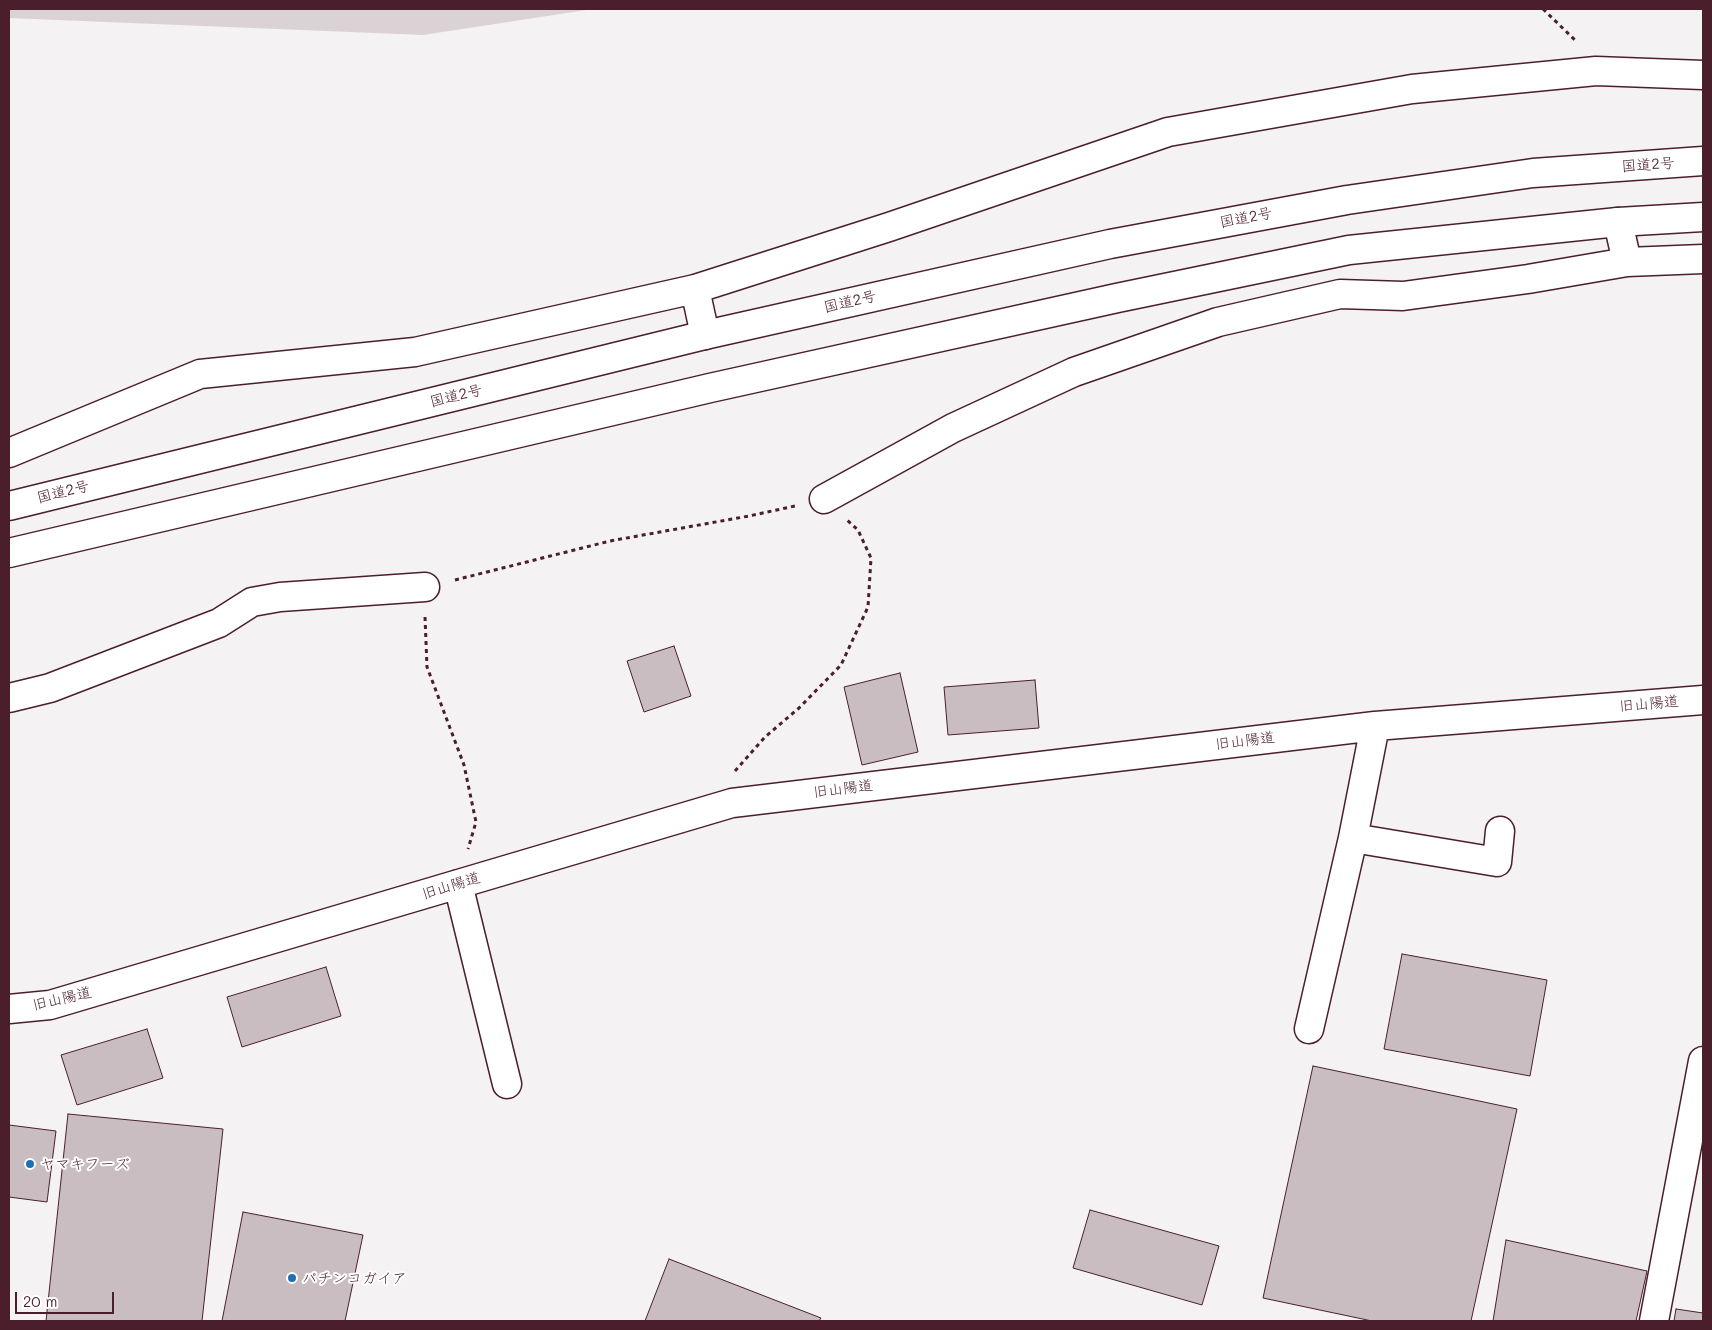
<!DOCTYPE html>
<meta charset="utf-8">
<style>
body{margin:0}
#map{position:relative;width:1712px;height:1330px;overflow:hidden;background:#f4f2f2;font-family:Mali,sans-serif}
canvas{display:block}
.frame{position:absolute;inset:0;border:10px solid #4a1f2b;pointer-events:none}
.scale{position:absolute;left:15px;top:1292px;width:99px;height:22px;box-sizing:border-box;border:2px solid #4a1f2b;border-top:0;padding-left:6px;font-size:15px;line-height:18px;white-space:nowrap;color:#4a1f2b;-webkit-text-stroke:4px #fff;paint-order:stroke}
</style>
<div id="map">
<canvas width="1712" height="1330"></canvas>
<div class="frame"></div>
<div class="scale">20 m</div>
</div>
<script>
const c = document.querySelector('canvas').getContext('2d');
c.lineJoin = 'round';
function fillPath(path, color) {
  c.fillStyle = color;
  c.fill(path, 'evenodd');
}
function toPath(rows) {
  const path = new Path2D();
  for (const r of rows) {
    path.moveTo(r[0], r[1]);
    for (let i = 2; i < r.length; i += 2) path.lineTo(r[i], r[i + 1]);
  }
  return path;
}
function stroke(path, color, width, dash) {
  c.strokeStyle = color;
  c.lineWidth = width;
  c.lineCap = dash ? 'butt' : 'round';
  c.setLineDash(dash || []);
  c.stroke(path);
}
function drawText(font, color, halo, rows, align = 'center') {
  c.font = font + ' Mali,"Klee One",sans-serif';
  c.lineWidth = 4;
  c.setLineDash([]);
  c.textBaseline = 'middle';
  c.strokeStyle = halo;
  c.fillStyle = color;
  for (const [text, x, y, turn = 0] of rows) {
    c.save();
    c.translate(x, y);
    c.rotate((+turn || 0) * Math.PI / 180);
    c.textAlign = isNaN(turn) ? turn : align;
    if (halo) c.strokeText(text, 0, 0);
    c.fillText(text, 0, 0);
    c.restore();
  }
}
fillPath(toPath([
 [9,9,593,9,423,35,9,18]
]), '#dbd2d5');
const building = toPath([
 [674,646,691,696,644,712,627,661,674,646],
 [900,673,918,752,862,765,844,687,900,673],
 [1035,680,1039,728,948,735,944,687,1035,680],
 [1402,954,1547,980,1530,1076,1384,1049,1402,954],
 [326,967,341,1016,242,1047,227,997,326,967],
 [147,1029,163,1078,77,1105,61,1055,147,1029],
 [1313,1066,1517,1109,1471,1321,1372,1321,1263,1298,1313,1066],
 [68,1114,223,1129,202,1321,46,1321,68,1114],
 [9,1125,56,1131,47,1202,9,1197,9,1125],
 [1090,1210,1219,1246,1202,1305,1073,1268,1090,1210],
 [243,1212,363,1235,345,1321,222,1321,243,1212],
 [1506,1240,1647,1271,1636,1321,1493,1321,1506,1240],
 [669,1259,821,1318,819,1321,645,1321,669,1259],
 [1676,1309,1703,1313,1703,1321,1674,1321,1676,1309]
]);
fillPath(building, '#cabdc1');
stroke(building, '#4a1f2b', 1);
const minor = toPath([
 [1618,222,1627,262],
 [695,289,705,335],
 [9,453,200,374,415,352,695,289,889,227,1168,132,1412,89,1596,71,1703,75],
 [824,499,953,428,1074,372,1218,322,1340,294,1403,296,1528,279,1627,262,1703,259],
 [9,698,50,688,219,623,252,602,280,597,425,587],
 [1353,838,1497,862,1500,831],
 [458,884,507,1084],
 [9,1009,50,1005,732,803,1375,726,1703,700],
 [1309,1029,1353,838,1375,726],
 [1654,1321,1703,1061]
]);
const highway = toPath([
 [9,506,705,335,1110,244,1347,200,1533,173,1703,161],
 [9,553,710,388,1117,298,1349,250,1618,222,1703,217]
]);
stroke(minor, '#4a1f2b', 31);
stroke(highway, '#4a1f2b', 31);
stroke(toPath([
 [1543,9,1577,42],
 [455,580,610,541,749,516,795,506],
 [425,617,427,667,464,765,476,822,468,849],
 [735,771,765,737,799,708,841,665,868,607,871,558,858,530,847,520]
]), '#4a1f2b', 3, [4, 4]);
stroke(minor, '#fff', 28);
stroke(highway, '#fff', 28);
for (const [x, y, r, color] of [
 [30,1164,5,"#1f6fb2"],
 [292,1278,5,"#1f6fb2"]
]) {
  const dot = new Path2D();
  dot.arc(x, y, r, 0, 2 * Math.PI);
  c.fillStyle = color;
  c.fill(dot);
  stroke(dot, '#fff', 2);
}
drawText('15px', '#4a1f2b', '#fff', [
 ["国道2号",1648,165,-4],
 ["国道2号",1246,218,-11],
 ["国道2号",850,302,-13],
 ["国道2号",456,396,-14],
 ["国道2号",63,492,-14],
 ["旧山陽道",1649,704,-5],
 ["旧山陽道",1245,741,-7],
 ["旧山陽道",843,789,-7],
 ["旧山陽道",451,886,-17],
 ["旧山陽道",62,999,-13]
]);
drawText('15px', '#4a1f2b', '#fff', [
 ["ヤマキフーズ",40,1164],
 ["パチンコガイア",302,1278]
], 'left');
</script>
